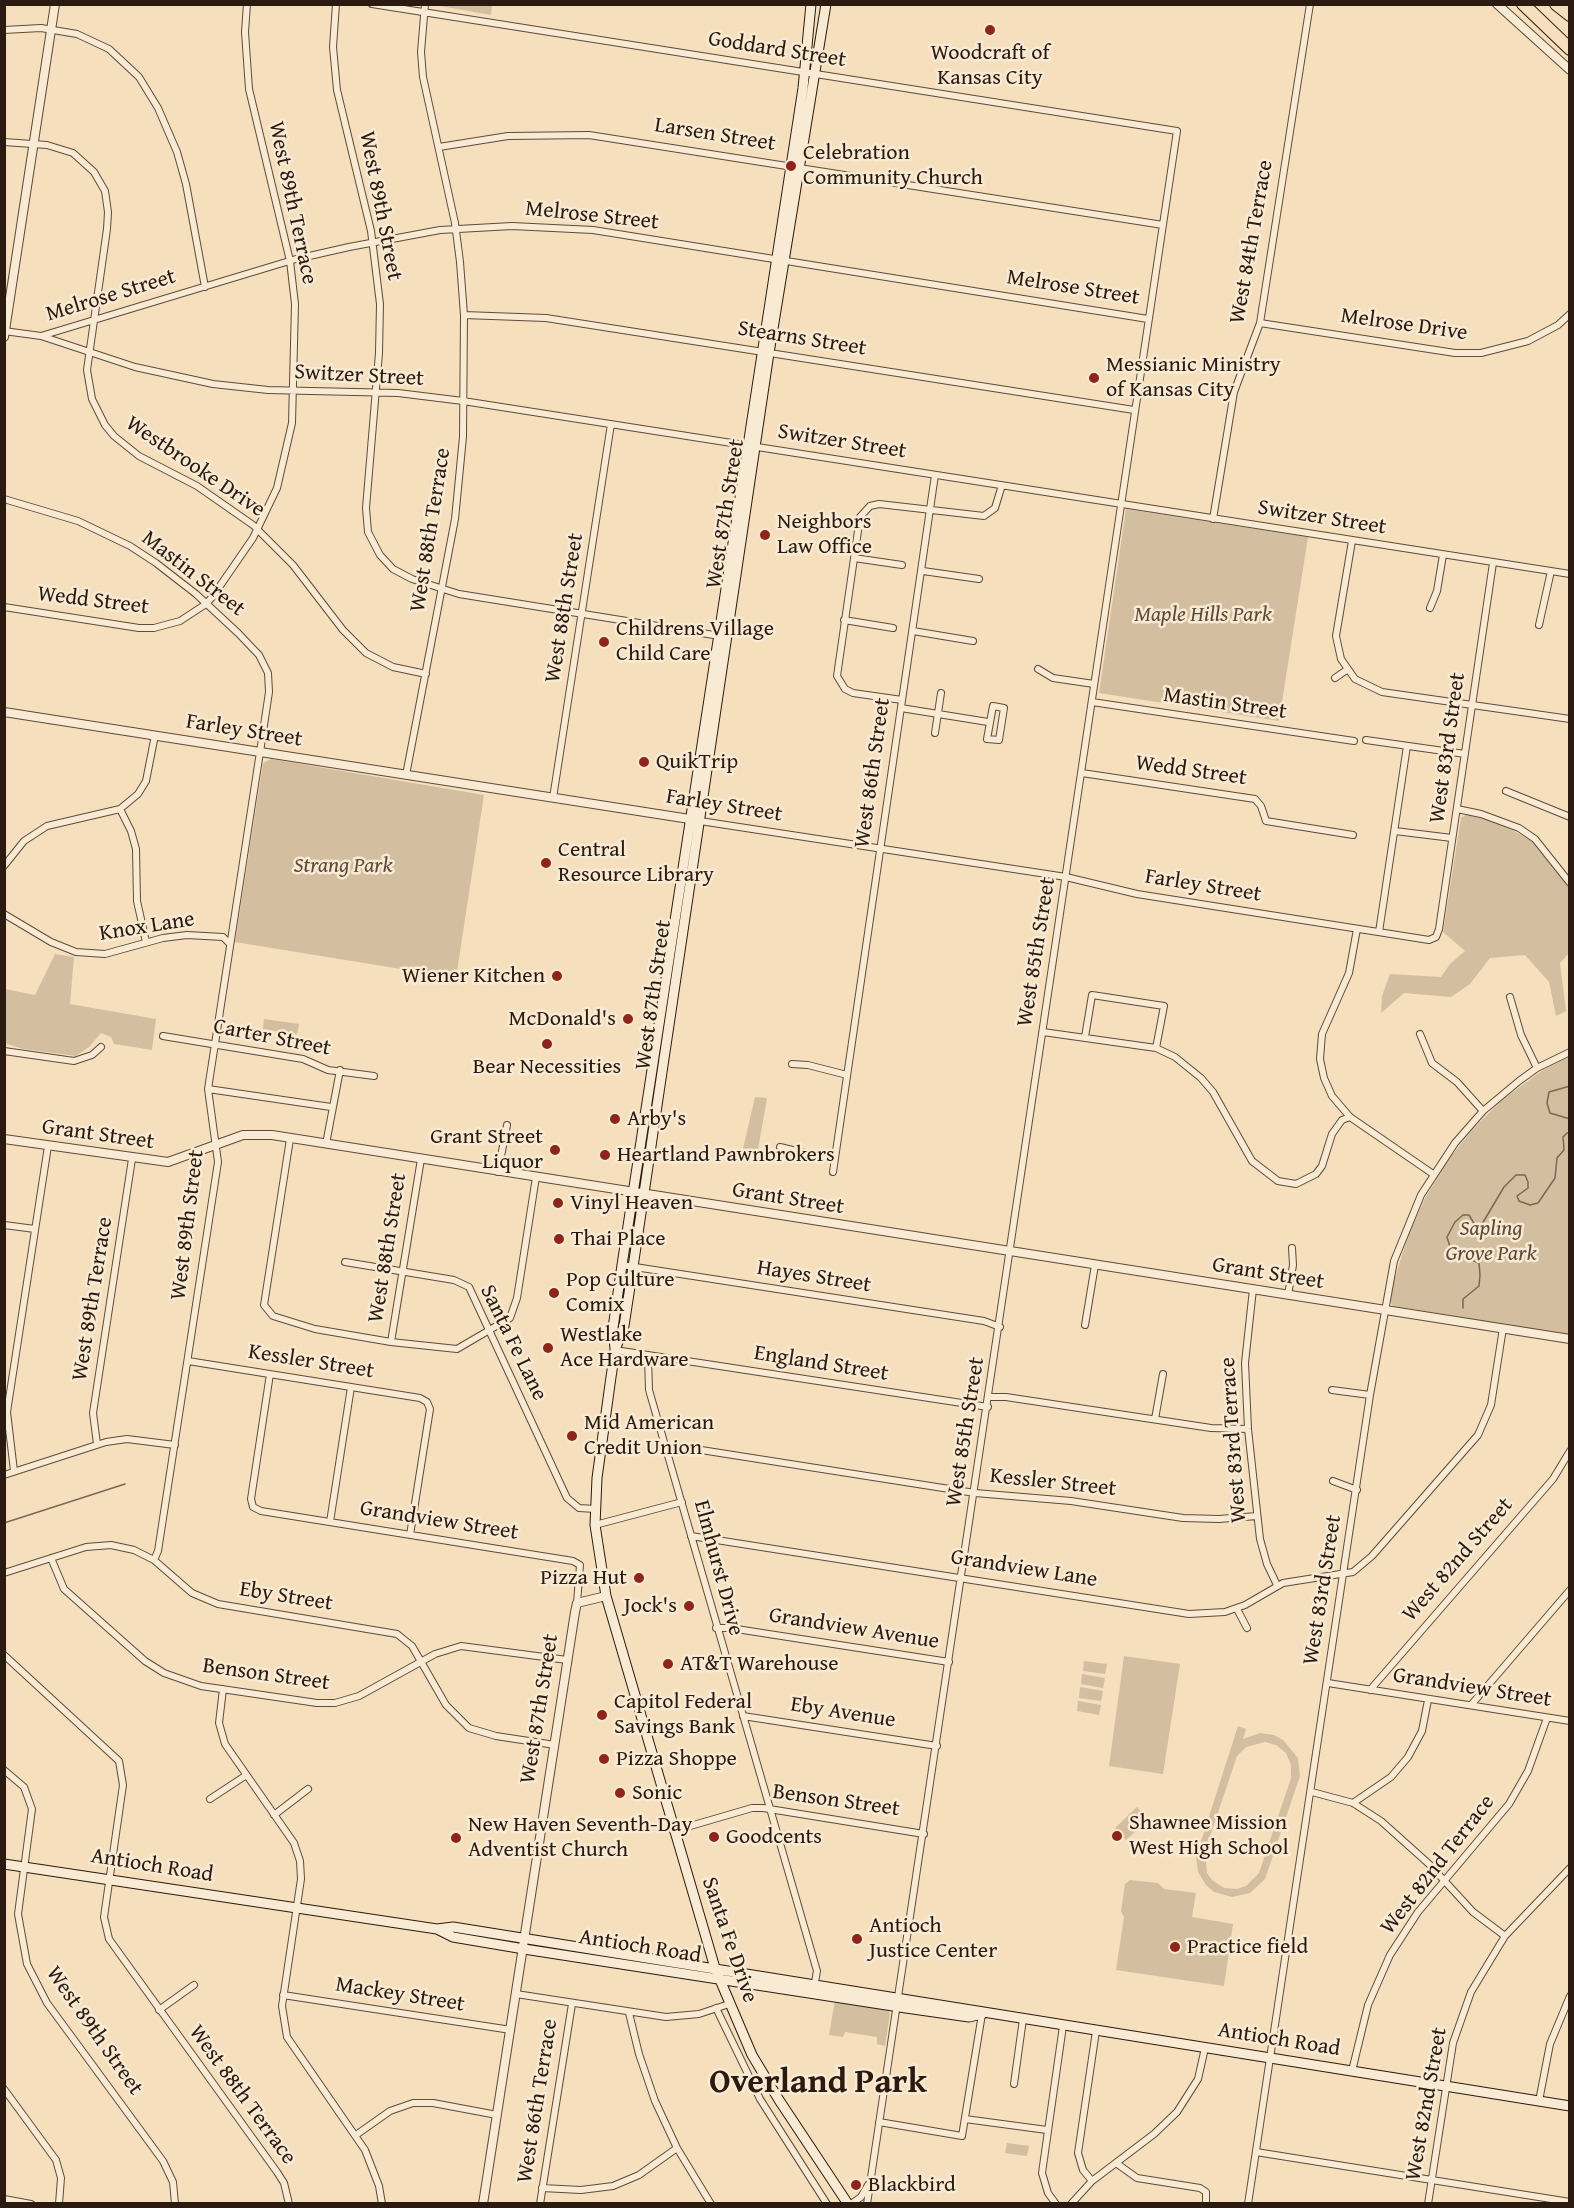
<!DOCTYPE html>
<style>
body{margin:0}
#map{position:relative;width:1574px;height:2208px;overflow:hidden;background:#f5dfbc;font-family:"Gentium Book Plus",serif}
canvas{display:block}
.frame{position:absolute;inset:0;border:6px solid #2b1a0f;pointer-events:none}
</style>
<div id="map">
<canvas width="1574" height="2208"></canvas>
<div class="frame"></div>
</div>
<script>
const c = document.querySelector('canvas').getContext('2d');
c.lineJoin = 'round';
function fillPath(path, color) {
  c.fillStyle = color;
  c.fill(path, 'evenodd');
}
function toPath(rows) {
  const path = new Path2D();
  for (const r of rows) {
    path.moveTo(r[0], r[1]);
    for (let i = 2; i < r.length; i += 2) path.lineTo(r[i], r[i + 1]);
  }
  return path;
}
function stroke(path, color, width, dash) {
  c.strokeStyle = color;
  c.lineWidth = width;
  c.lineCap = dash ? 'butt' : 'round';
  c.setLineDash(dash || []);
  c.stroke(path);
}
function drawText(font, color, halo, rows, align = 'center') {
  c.font = font + ' "Gentium Book Plus",serif';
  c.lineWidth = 5;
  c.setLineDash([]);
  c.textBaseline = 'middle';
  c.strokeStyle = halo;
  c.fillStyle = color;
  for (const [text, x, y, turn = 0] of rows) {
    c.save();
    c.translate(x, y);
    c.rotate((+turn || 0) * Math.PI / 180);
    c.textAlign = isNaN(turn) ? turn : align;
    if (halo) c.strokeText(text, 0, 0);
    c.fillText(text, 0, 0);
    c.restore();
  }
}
fillPath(toPath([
 [434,5,492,5,491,15],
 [1126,509,1308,537,1279,721,1099,693],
 [271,759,484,795,456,978,235,942,263,763],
 [1467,814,1503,825,1532,841,1569,888,1569,953,1560,963,1566,1011,1556,1016,1549,982,1525,955,1490,958,1470,984,1451,997,1404,993,1381,1013,1382,996,1390,974,1441,977,1450,964,1465,951,1443,932,1461,818],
 [55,954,74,957,70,1004,156,1019,152,1050,114,1044,111,1037,101,1033,89,1047,76,1056,23,1049,5,1043,5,989,35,995],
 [264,1019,299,1024,297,1034,263,1029],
 [1569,1057,1569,1335,1393,1306,1390,1301,1393,1284,1408,1236,1424,1200,1448,1160,1472,1130,1502,1100,1543,1070],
 [755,1097,767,1098,757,1155,742,1153],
 [1124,1656,1180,1664,1163,1774,1109,1766],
 [1084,1661,1107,1664,1105,1674,1083,1671],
 [1082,1674,1105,1678,1103,1688,1081,1684],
 [1080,1687,1103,1691,1101,1701,1079,1698],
 [1078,1701,1101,1705,1099,1715,1077,1711],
 [1238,1726,1246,1729,1243,1739,1260,1733,1274,1735,1283,1740,1298,1758,1300,1776,1265,1879,1250,1893,1232,1897,1214,1892,1206,1885,1198,1872,1196,1857],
 [1265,1742,1276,1745,1286,1753,1291,1765,1291,1778,1259,1873,1246,1886,1237,1889,1224,1888,1212,1880,1207,1873,1205,1851,1237,1756,1246,1747],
 [1137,1807,1148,1820,1126,1840,1115,1828],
 [1130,1880,1158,1883,1164,1889,1196,1893,1192,1917,1233,1924,1224,1986,1116,1970,1124,1917,1121,1911,1125,1884],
 [835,2000,888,2010,890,2014,885,2046,877,2044,877,2037,845,2032,843,2037,829,2035],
 [1007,2143,1029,2146,1027,2156,1005,2153]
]), '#d3be9f');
stroke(toPath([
 [1570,1086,1549,1092,1547,1103,1550,1113,1570,1119],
 [1463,1308,1463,1299,1479,1286,1480,1275,1479,1263,1455,1253,1450,1247,1447,1237,1455,1222,1463,1215,1469,1215,1475,1225,1482,1224,1504,1187,1516,1175,1525,1175,1528,1182,1528,1188,1517,1196,1519,1201,1530,1205,1538,1203,1555,1178,1557,1158,1564,1150,1563,1137,1567,1133,1570,1133],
 [4,1523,125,1484]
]), '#7b6853', 1.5);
const minor = toPath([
 [336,4,333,47,337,90,371,231,380,304,379,353,366,508,368,532,380,555,393,569,412,579,459,594,720,636],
 [372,4,1177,131,867,2204],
 [4,30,41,28,77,34,109,49,139,77,158,108,177,152,186,184,205,287],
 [4,142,47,145,73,153,94,172,105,191,108,212,107,229,87,370,92,399,105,425,114,436,139,456,197,486,253,525,293,565,343,630,366,653,393,667,426,674],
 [439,147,508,136,589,135,1163,225],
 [464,315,546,318,1134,410],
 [1260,323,1455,353,1481,353,1528,341,1558,325,1570,314],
 [4,331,41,336,135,367,213,384,268,390,398,393,463,401,1570,574],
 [41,336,296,259,349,247,440,230,512,226,593,230,1148,319],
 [4,499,78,521,130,546,156,563,196,594,238,633,259,655,268,673,269,692,260,752,208,1089,218,1162,158,1551,154,1560],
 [1213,519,1234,392,1260,323,1310,4],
 [1352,541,1336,636,1341,659,1355,679,1382,692,1570,719],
 [854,558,902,565],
 [923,571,979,579],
 [4,607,139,628,154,628,180,621,206,604,213,596,253,538,277,488,292,423,295,304,290,261,249,89,245,32,247,4],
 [1430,608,1437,591,1443,555],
 [844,620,893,628],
 [1539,625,1551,571],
 [913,631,973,641],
 [1038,669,1053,678,1094,684],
 [1335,678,1348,669],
 [902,700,853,693,845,689,837,676,860,517,870,506,879,504,984,516,995,508,1002,485],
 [1092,702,1354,741],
 [993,706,1004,708,999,740,987,739,993,706],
 [901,708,988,722],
 [935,733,941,693],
 [1366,740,1465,754],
 [1082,773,1255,799,1261,806,1266,821,1353,835],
 [406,775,455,519,463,437,464,315,460,262,455,223,423,77,421,52,425,4],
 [1506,791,1570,817],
 [553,798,611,424],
 [120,809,131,831,136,849,137,901,146,942],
 [120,809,138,794,146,781,155,735],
 [1457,809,1481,814,1519,828,1535,839,1570,883],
 [700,821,1066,877,1137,894,1429,940,1436,937,1439,929,1493,563],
 [1395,831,1452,838],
 [4,866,24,841,47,826,120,809],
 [4,914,51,942,76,952,105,954,163,938,187,935,223,937,230,944],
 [1357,929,1349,973,1322,1034,1320,1059,1324,1078,1332,1096,1350,1117,1433,1174],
 [1379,932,1407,746],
 [1510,997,1521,1035,1537,1068],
 [1043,1032,1156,1048,1175,1057,1201,1078,1213,1092,1252,1161,1278,1181,1296,1184,1316,1174,1322,1166,1332,1134,1342,1120,1350,1117],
 [1420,1034,1432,1063,1457,1082,1483,1111],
 [163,1036,303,1059,328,1070,374,1076],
 [1085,1037,1092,995,1164,1006,1156,1048],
 [4,1051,74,1061,92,1055,101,1047],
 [792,1064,808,1065,847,1075],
 [208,1089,331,1107],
 [290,1139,264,1305,273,1316,315,1329,391,1342,457,1349,510,1318,517,1298,536,1177],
 [326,1144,340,1070],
 [780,1147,834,1160],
 [498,1172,507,1125],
 [833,1172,935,475],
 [4,1225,35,1229],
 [345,1262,454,1280,469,1287,567,1498,579,1508,596,1509],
 [622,1265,984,1321,1000,1327],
 [1253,1289,1245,1363,1248,1429,1260,1539,1267,1564,1277,1585],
 [1288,1295,1293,1265,1292,1248],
 [1085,1325,1095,1265],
 [391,1342,421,1159],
 [615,1350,988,1407],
 [648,1356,649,1390,817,1971,814,1988],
 [188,1361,420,1398,427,1402,430,1409,410,1535],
 [270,1374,251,1499,253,1507,261,1511,573,1561,580,1565,577,1603],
 [1332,1390,1370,1395],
 [990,1397,1006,1397,1211,1428,1248,1429],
 [1155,1419,1163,1374],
 [97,1444,93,1413,132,1159],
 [667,1449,682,1447,975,1493,1071,1501,1183,1518,1219,1519,1257,1516],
 [14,1471,7,1412,48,1146],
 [4,1475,106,1442,127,1439,175,1445],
 [1333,1481,1357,1490],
 [330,1522,351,1387],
 [595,1525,682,1502],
 [691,1536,1189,1614,1225,1612,1245,1605,1283,1583,1353,1572,1372,1556,1478,1435,1491,1405,1503,1328],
 [51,1558,64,1589,145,1661,164,1673,201,1686,317,1703,335,1703,359,1696,435,1654,461,1646,567,1660],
 [4,1573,86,1547,111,1545,134,1550,154,1560,192,1593,218,1604,397,1634,412,1646,446,1705,469,1728,496,1736,555,1745],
 [1237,1609,1247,1628],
 [716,1628,730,1628,949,1662],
 [4,1655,119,1761,123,1785,104,1917,109,1939,277,2172,284,2183,289,2204],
 [1328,1683,1570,1721],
 [223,1689,219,1723,225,1744,294,1843,300,1861,301,1879,282,2006,287,2037,365,2150,379,2186,382,2204],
 [1370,1690,1553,1479,1570,1451],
 [1471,1705,1570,1590],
 [743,1716,937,1746],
 [4,1770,24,1787,32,1809,18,1914,27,1964,47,2003,163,2161,173,2182,175,2204],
 [1312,1792,1353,1803,1381,1821,1429,1864,1473,1912,1505,1936],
 [210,1799,245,1776],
 [1353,1803,1391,1777,1408,1757,1422,1731,1428,1700],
 [274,1815,308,1789],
 [673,1831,752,1808,763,1808,924,1834],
 [516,1994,666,2017,699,2014,729,2004],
 [283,1995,511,2030],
 [716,2008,760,2099,827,2204],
 [159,2010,194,1985],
 [629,2013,639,2054,655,2101,677,2148,711,2204],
 [1352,2071,1368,2005,1390,1955,1418,1912,1509,1804,1528,1771,1547,1718],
 [1014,2084,1023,2019],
 [4,2089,56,2160,61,2178,59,2204],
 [1539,2101,1550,2044,1570,1996],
 [965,2119,1047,2130],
 [879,2122,962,2136,982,2014],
 [356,2135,390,2111,413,2103,433,2103,497,2115],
 [1256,2152,1570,2202],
 [1116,2163,1137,2178,1200,2188,1206,2192,1206,2204],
 [1092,2181,1083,2170,1078,2153,1096,2031],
 [542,2188,581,2190,613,2186,639,2175,677,2148],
 [4,2199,31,2204],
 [540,2204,572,2004],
 [851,2204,861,2197,868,2185],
 [1056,2204,1048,2193,1042,2173,1063,2026],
 [1071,2204,1092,2181,1154,2134,1177,2112,1198,2079,1205,2048],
 [1248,2204,1370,1395,1394,1261,1421,1195,1455,1143,1483,1111,1519,1081,1537,1068,1570,1052],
 [1428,2204,1453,2043,1471,1992,1505,1936,1570,1868]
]);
const tertiary = toPath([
 [1497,4,1570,70],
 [4,337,55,4],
 [4,712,696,820],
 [4,1139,168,1162,243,1135,272,1135,1570,1339],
 [483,2204,575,1612,577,1603,606,1596]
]);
const secondary = toPath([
 [826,4,769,353,633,1267,624,1326,615,1350,611,1377,597,1478,595,1525,606,1596,715,1968,752,2055,779,2100,848,2204],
 [615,1349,613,1328,622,1265,803,88,811,4],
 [4,1864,437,1929,453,1927,1570,2106],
 [437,1929,453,1937,524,1949,906,2008,969,2017,982,2014]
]);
const motorway = toPath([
 [1523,4,1570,49],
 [1556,4,1570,15]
]);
stroke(minor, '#5e4b3a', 8);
stroke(tertiary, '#5e4b3a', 10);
stroke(secondary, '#2b1a0f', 11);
stroke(motorway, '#2b1a0f', 14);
stroke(minor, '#f8ead3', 6);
stroke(tertiary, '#f8ead3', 8);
stroke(secondary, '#f8ead3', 9);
stroke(motorway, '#f5dfbc', 12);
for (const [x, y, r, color] of [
 [990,30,6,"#8f2418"],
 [791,166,6,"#8f2418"],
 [1094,378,6,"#8f2418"],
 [765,535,6,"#8f2418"],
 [604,642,6,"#8f2418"],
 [644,762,6,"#8f2418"],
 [546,863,6,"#8f2418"],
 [557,976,6,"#8f2418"],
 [628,1019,6,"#8f2418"],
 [547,1044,6,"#8f2418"],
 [615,1119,6,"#8f2418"],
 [555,1150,6,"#8f2418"],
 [605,1155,6,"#8f2418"],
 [558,1203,6,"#8f2418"],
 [559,1239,6,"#8f2418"],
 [554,1293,6,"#8f2418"],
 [548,1348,6,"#8f2418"],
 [572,1436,6,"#8f2418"],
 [639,1578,6,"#8f2418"],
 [689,1606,6,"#8f2418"],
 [668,1664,6,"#8f2418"],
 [602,1715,6,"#8f2418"],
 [604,1759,6,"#8f2418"],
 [620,1793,6,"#8f2418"],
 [1117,1836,6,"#8f2418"],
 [714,1837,6,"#8f2418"],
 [456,1838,6,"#8f2418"],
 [857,1939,6,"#8f2418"],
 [1175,1947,6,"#8f2418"],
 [856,2185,6,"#8f2418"]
]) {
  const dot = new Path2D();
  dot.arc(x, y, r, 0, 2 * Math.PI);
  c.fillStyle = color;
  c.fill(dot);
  stroke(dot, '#f8ead3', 2);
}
drawText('22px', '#2b1a0f', '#f8ead3', [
 ["Goddard Street",777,50,9],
 ["Larsen Street",715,135,9],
 ["West 89th Terrace",292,203,78],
 ["West 89th Street",380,206,79],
 ["Melrose Street",592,216,6],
 ["West 84th Terrace",1252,242,-80],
 ["Melrose Street",1073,288,9],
 ["Melrose Street",111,296,-17],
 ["Melrose Drive",1404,325,8],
 ["Stearns Street",802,339,9],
 ["Switzer Street",359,376,3],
 ["Switzer Street",842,442,9],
 ["Westbrooke Drive",195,467,34],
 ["West 87th Street",726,514,-81],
 ["Switzer Street",1322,518,9],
 ["West 88th Terrace",431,530,-81],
 ["Mastin Street",193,574,38],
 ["Wedd Street",93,601,7],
 ["West 88th Street",565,608,-81],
 ["Mastin Street",1225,704,8],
 ["Farley Street",244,731,9],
 ["West 83rd Street",1448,748,-82],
 ["Wedd Street",1191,771,8],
 ["West 86th Street",873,773,-82],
 ["Farley Street",724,806,9],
 ["Farley Street",1203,886,9],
 ["Knox Lane",147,927,-9],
 ["West 85th Street",1037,952,-81],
 ["West 87th Street",654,995,-82],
 ["Carter Street",272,1038,11],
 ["Grant Street",98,1135,8],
 ["Grant Street",788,1199,9],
 ["West 89th Street",188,1225,-83],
 ["West 88th Street",388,1248,-81],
 ["Grant Street",1268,1274,9],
 ["Hayes Street",814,1277,9],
 ["West 89th Terrace",93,1299,-81],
 ["Santa Fe Lane",513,1343,64],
 ["Kessler Street",311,1362,9],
 ["England Street",821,1364,9],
 ["West 85th Street",966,1432,-81],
 ["West 83rd Terrace",1234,1440,-94],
 ["Kessler Street",1053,1483,6],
 ["Grandview Street",439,1521,9],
 ["West 82nd Street",1458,1560,-49],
 ["Elmhurst Drive",718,1568,75],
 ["Grandview Lane",1024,1569,9],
 ["West 83rd Street",1323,1590,-81],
 ["Eby Street",286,1597,9],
 ["Grandview Avenue",854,1629,9],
 ["Benson Street",266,1675,8],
 ["Grandview Street",1472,1688,9],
 ["West 87th Street",540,1709,-81],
 ["Eby Avenue",843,1713,9],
 ["Benson Street",836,1801,8],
 ["West 82nd Terrace",1438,1865,-52],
 ["Antioch Road",152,1866,9],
 ["Santa Fe Drive",729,1940,71],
 ["Antioch Road",640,1947,9],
 ["Mackey Street",400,1995,9],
 ["West 89th Street",94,2031,55],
 ["Antioch Road",1279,2040,9],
 ["West 88th Terrace",242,2095,54],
 ["West 86th Terrace",538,2101,-81],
 ["West 82nd Street",1427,2104,-80]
]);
drawText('22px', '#2b1a0f', '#f8ead3', [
 ["Woodcraft of",990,53,"center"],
 ["Kansas City",990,78,"center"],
 ["Celebration",803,153],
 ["Community Church",803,178],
 ["Messianic Ministry",1106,365],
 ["of Kansas City",1106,390],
 ["Neighbors",777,522],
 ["Law Office",777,547],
 ["Childrens Village",616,629],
 ["Child Care",616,654],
 ["QuikTrip",656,762],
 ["Central",558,850],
 ["Resource Library",558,875],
 ["Wiener Kitchen",545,976,"right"],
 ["McDonald's",616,1019,"right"],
 ["Bear Necessities",547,1067,"center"],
 ["Arby's",627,1119],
 ["Grant Street",543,1137,"right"],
 ["Liquor",543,1162,"right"],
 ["Heartland Pawnbrokers",617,1155],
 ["Vinyl Heaven",570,1203],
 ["Thai Place",571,1239],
 ["Pop Culture",566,1280],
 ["Comix",566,1305],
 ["Westlake",560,1335],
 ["Ace Hardware",560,1360],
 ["Mid American",584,1423],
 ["Credit Union",584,1448],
 ["Pizza Hut",627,1578,"right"],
 ["Jock's",677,1606,"right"],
 ["AT&T Warehouse",680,1664],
 ["Capitol Federal",614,1702],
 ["Savings Bank",614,1727],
 ["Pizza Shoppe",616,1759],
 ["Sonic",632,1793],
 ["Shawnee Mission",1129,1823],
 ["West High School",1129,1848],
 ["New Haven Seventh-Day",468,1825],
 ["Adventist Church",468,1850],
 ["Goodcents",726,1837],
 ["Antioch",869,1926],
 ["Justice Center",869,1951],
 ["Practice field",1187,1947],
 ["Blackbird",868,2185]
], 'left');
drawText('italic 22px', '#5d4b3a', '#f8ead3', [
 ["Maple Hills Park",1203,615],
 ["Strang Park",343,866],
 ["Sapling",1491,1229],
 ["Grove Park",1491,1254]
]);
drawText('bold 34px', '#2b1a0f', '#f8ead3', [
 ["Overland Park",818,2083]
]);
</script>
